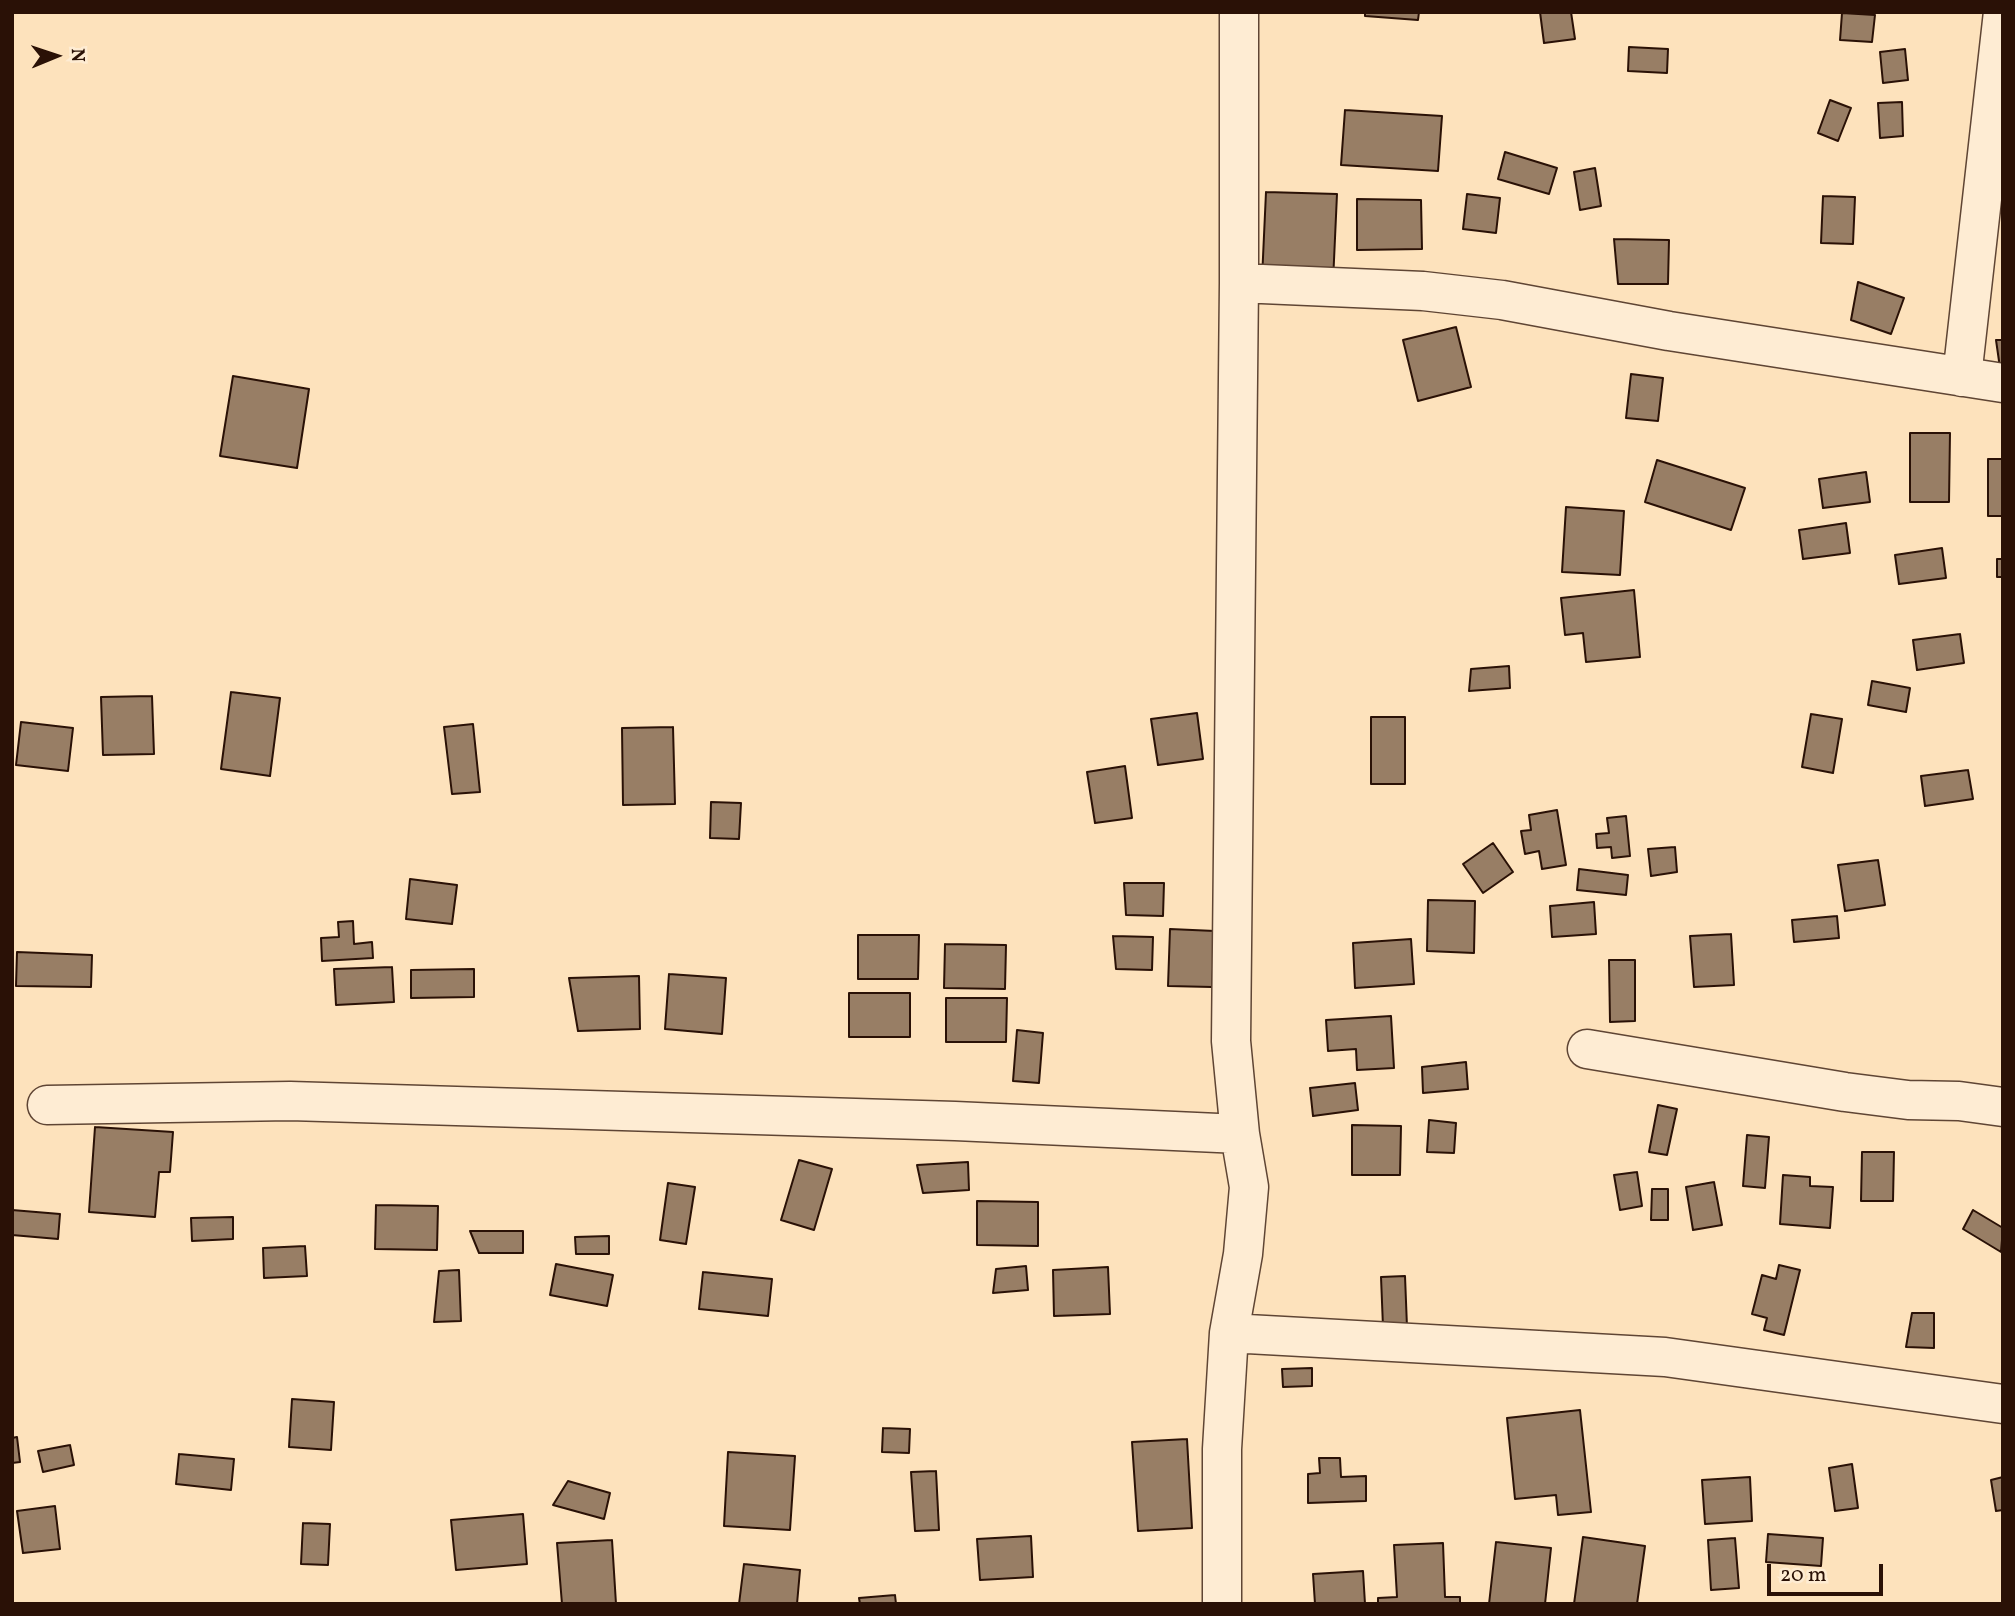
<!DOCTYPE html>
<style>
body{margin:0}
#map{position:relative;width:2015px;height:1616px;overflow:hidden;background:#fde2bc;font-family:Vollkorn,serif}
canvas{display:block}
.frame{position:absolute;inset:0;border:14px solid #2a1106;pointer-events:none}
.north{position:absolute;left:21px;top:21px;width:70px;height:70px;-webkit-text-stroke:5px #feecd3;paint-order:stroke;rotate:88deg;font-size:19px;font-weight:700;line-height:28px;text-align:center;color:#2a1106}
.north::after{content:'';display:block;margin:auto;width:24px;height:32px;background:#2a1106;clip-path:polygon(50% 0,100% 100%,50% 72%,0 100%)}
.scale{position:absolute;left:1767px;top:1564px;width:116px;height:32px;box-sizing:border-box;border:4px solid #2a1106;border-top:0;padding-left:9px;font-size:21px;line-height:24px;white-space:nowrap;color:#2a1106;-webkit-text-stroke:5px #feecd3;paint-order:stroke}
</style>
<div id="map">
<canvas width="2015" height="1616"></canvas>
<div class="frame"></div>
<div class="north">N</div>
<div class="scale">20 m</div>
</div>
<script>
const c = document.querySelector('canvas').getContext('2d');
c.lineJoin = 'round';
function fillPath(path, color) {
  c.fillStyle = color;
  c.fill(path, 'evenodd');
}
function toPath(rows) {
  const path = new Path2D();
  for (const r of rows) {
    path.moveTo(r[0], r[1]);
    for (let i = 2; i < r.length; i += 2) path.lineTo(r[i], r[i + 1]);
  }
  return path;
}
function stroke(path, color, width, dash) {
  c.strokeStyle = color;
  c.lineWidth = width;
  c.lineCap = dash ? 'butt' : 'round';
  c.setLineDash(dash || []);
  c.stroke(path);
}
const building = toPath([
 [1365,12,1419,12,1418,20,1365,16,1365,12],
 [1540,12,1571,12,1575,39,1544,43,1540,12],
 [1842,13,1875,15,1872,42,1840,40,1842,13],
 [1629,47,1668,49,1667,73,1628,71,1629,47],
 [1905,49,1908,80,1883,83,1880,52,1905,49],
 [1830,100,1851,108,1838,141,1818,133,1830,100],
 [1902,102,1903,136,1880,138,1878,103,1902,102],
 [1345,110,1442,116,1438,171,1341,165,1345,110],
 [1505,152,1557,168,1549,194,1498,179,1505,152],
 [1595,168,1601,206,1580,210,1574,172,1595,168],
 [1266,192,1337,194,1333,282,1262,279,1266,192],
 [1467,194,1500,198,1496,233,1463,229,1467,194],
 [1823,196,1855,197,1853,244,1821,243,1823,196],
 [1357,199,1421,200,1422,249,1357,250,1357,199],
 [1614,239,1669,240,1668,284,1618,284,1614,239],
 [1858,282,1904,298,1891,334,1851,320,1858,282],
 [1456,327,1471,387,1418,401,1403,340,1456,327],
 [1996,340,2003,340,2003,367,2000,368,1996,340],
 [1631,374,1663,378,1658,421,1626,418,1631,374],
 [233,376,309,389,297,468,220,456,233,376],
 [1910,433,1950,433,1949,502,1910,502,1910,433],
 [1988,459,2003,459,2003,516,1988,516,1988,459],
 [1657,460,1745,488,1731,530,1645,502,1657,460],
 [1866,472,1870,502,1823,508,1819,479,1866,472],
 [1566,507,1624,511,1620,575,1562,572,1566,507],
 [1846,523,1850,553,1803,559,1799,530,1846,523],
 [1942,548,1946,578,1899,584,1895,555,1942,548],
 [1997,559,2003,559,2003,577,1997,577,1997,559],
 [1634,590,1640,657,1586,662,1583,633,1565,635,1561,598,1634,590],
 [1960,634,1964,663,1917,670,1913,640,1960,634],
 [1509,666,1510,688,1469,691,1471,669,1509,666],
 [1872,681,1910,688,1906,712,1868,705,1872,681],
 [231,692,280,698,270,776,221,769,231,692],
 [152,696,154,754,103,755,101,697,152,696],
 [1197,713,1203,759,1158,765,1151,719,1197,713],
 [1811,714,1842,719,1833,773,1802,767,1811,714],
 [1371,717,1405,717,1405,784,1371,784,1371,717],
 [21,722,73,728,68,771,16,765,21,722],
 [473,724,480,792,452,794,444,727,473,724],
 [673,727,675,804,623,805,622,728,673,727],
 [1125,766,1132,818,1095,823,1087,772,1125,766],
 [1968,770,1973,799,1925,806,1921,776,1968,770],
 [711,802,741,803,739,839,710,838,711,802],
 [1557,810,1566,865,1542,869,1539,851,1525,854,1521,831,1531,830,1529,815,1557,810],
 [1626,816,1630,856,1612,858,1611,847,1597,848,1596,834,1609,833,1607,818,1626,816],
 [1493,843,1513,872,1483,893,1463,864,1493,843],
 [1675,847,1677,872,1651,876,1648,849,1675,847],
 [1878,860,1885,905,1845,911,1838,865,1878,860],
 [1579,869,1628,875,1626,895,1577,890,1579,869],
 [410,879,457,885,452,924,406,919,410,879],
 [1124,883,1164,883,1163,916,1126,915,1124,883],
 [1428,900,1475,901,1474,953,1427,951,1428,900],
 [1594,902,1596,934,1552,937,1550,906,1594,902],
 [1837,916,1839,938,1794,942,1792,920,1837,916],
 [353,921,354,944,372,942,373,958,322,961,321,938,339,937,338,922,353,921],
 [1170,929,1215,931,1212,987,1168,986,1170,929],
 [1731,934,1734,985,1694,987,1690,936,1731,934],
 [858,935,919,935,918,979,858,979,858,935],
 [1113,936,1153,937,1152,970,1116,969,1113,936],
 [1411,939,1414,984,1355,988,1353,943,1411,939],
 [945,944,1006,945,1005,989,944,988,945,944],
 [17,952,92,955,91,987,16,986,17,952],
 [1609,960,1635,960,1635,1021,1610,1022,1609,960],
 [392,967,394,1002,336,1005,334,969,392,967],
 [474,969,474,997,411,998,411,970,474,969],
 [669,974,726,978,722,1034,665,1029,669,974],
 [639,976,640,1029,578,1031,569,978,639,976],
 [849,993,910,993,910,1037,849,1037,849,993],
 [946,998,1007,998,1006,1042,946,1042,946,998],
 [1391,1016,1394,1068,1357,1070,1356,1049,1328,1051,1326,1020,1391,1016],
 [1017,1030,1043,1033,1039,1083,1013,1081,1017,1030],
 [1466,1062,1468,1089,1423,1093,1422,1067,1466,1062],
 [1355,1083,1358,1110,1313,1116,1310,1088,1355,1083],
 [1658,1105,1677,1109,1667,1155,1649,1152,1658,1105],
 [1429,1120,1456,1123,1454,1153,1427,1152,1429,1120],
 [1352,1125,1401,1126,1400,1175,1352,1175,1352,1125],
 [95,1127,173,1132,170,1172,159,1172,155,1217,89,1212,95,1127],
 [1747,1135,1769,1137,1765,1188,1743,1186,1747,1135],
 [1862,1152,1894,1152,1893,1201,1861,1201,1862,1152],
 [799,1160,832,1169,814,1230,781,1220,799,1160],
 [968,1162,969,1190,923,1193,917,1165,968,1162],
 [1637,1172,1642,1206,1620,1210,1614,1175,1637,1172],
 [1783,1175,1810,1177,1810,1186,1833,1187,1830,1228,1780,1224,1783,1175],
 [1714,1182,1722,1225,1693,1230,1686,1187,1714,1182],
 [668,1183,695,1187,686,1244,660,1240,668,1183],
 [1652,1189,1668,1189,1668,1220,1651,1220,1652,1189],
 [977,1201,1038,1202,1038,1246,977,1245,977,1201],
 [376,1205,438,1206,437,1250,375,1249,376,1205],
 [12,1210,60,1214,58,1239,12,1235,12,1210],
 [1973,1210,2003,1228,2001,1252,1963,1229,1973,1210],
 [233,1217,233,1239,192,1241,191,1218,233,1217],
 [470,1231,523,1231,523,1253,479,1253,470,1231],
 [609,1236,609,1254,576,1254,575,1237,609,1236],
 [305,1246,307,1276,264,1278,263,1248,305,1246],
 [556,1264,613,1275,607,1306,550,1295,556,1264],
 [1779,1265,1800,1270,1784,1335,1764,1330,1767,1318,1752,1314,1762,1275,1776,1279,1779,1265],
 [1026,1266,1028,1290,993,1293,996,1269,1026,1266],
 [1108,1267,1110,1314,1054,1316,1053,1270,1108,1267],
 [459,1270,461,1321,434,1322,439,1271,459,1270],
 [703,1272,772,1279,768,1316,699,1309,703,1272],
 [1405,1276,1407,1327,1383,1327,1381,1277,1405,1276],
 [1912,1313,1934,1313,1934,1348,1906,1347,1912,1313],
 [1312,1368,1312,1386,1283,1387,1282,1369,1312,1368],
 [292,1399,334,1402,331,1450,289,1447,292,1399],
 [1580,1410,1591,1512,1558,1515,1556,1495,1515,1499,1507,1418,1580,1410],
 [883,1428,910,1429,909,1453,882,1452,883,1428],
 [17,1437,20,1462,12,1463,12,1438,17,1437],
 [1187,1439,1192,1528,1138,1531,1132,1442,1187,1439],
 [70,1445,74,1465,43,1472,38,1451,70,1445],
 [728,1452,795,1456,790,1530,724,1526,728,1452],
 [179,1454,234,1459,231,1490,176,1484,179,1454],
 [1319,1458,1340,1458,1341,1477,1366,1476,1366,1501,1308,1503,1308,1474,1320,1473,1319,1458],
 [1852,1464,1858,1508,1835,1511,1829,1468,1852,1464],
 [936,1471,939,1530,915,1531,911,1472,936,1471],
 [1750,1477,1752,1521,1705,1524,1702,1480,1750,1477],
 [2003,1477,2003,1510,1996,1511,1991,1480,2003,1477],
 [568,1481,610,1493,604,1519,553,1505,568,1481],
 [55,1506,60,1549,23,1553,17,1511,55,1506],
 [523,1514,527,1564,456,1570,451,1520,523,1514],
 [303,1523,330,1524,328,1565,301,1564,303,1523],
 [1768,1534,1823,1538,1821,1566,1766,1562,1768,1534],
 [1031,1536,1033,1577,980,1580,977,1539,1031,1536],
 [1583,1537,1645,1546,1637,1604,1574,1604,1583,1537],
 [1735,1538,1739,1588,1711,1590,1708,1540,1735,1538],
 [612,1540,616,1604,562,1604,557,1543,612,1540],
 [1496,1542,1551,1548,1545,1604,1489,1604,1496,1542],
 [1443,1543,1445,1597,1460,1597,1460,1604,1378,1604,1378,1598,1397,1597,1394,1545,1443,1543],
 [744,1564,800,1570,797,1604,739,1604,744,1564],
 [1363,1571,1365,1604,1315,1604,1313,1574,1363,1571],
 [895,1595,896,1604,860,1604,859,1598,895,1595]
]);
fillPath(building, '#987e65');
stroke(building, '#2a1106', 2);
const minor = toPath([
 [1239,283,1423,291,1502,300,1669,331,2003,383],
 [1962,377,2003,12],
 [1587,1049,1845,1092,1908,1100,1959,1101,2003,1107],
 [47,1105,290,1101,955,1121,1240,1134],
 [1229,1333,1665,1357,2003,1404],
 [1222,1604,1222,1449,1229,1333,1243,1254,1249,1187,1240,1134,1231,1041,1239,283,1239,12]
]);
stroke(minor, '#5f4534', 41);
stroke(minor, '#feecd3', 38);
</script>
